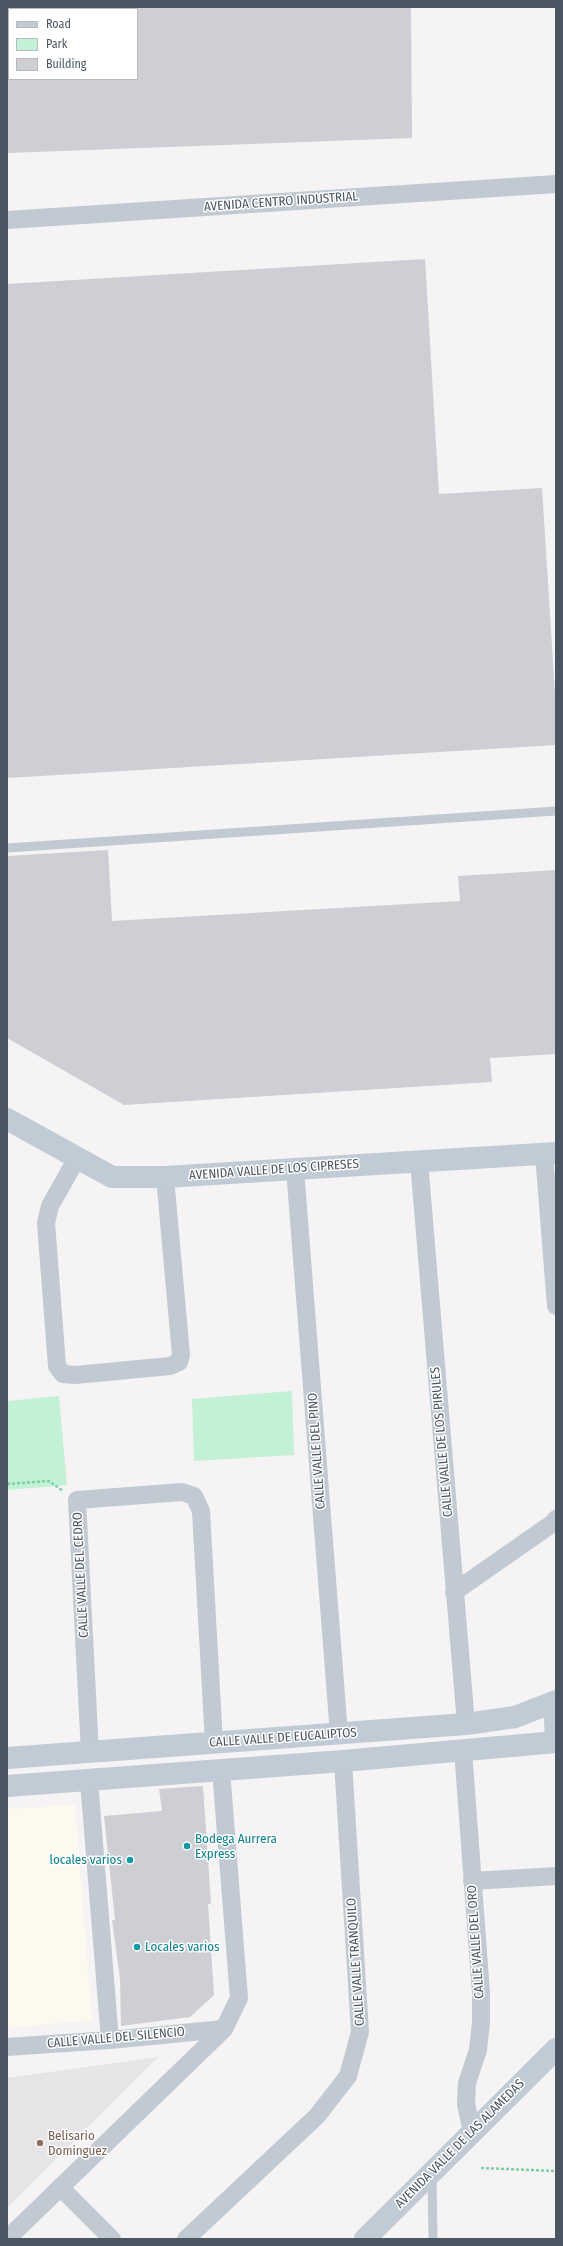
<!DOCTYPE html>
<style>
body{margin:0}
#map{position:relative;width:563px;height:2246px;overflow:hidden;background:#f5f3f3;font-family:"Fira Sans Condensed",sans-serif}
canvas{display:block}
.frame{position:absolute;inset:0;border:8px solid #4a5661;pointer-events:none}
.legend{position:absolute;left:8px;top:8px;width:130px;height:72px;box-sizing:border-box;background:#fff;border:1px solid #b7bbc0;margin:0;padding:5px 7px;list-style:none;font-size:12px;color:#4a5661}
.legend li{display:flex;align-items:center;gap:8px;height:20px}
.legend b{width:20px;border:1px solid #b7bbc0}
</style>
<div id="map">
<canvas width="563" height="2246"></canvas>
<div class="frame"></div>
<ul class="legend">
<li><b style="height:5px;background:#c1cbd6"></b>Road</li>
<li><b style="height:11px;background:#c3f1d5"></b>Park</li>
<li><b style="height:11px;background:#cdcfd5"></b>Building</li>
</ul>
</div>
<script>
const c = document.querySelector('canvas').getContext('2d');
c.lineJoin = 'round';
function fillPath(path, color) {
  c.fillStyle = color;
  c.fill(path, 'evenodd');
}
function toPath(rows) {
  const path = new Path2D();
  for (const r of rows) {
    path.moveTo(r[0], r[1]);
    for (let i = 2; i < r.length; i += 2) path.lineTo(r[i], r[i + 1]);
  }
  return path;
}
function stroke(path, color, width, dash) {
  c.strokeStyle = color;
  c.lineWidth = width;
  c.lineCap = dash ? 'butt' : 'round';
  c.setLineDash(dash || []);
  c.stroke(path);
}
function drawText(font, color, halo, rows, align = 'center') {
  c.font = font + ' "Fira Sans Condensed",sans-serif';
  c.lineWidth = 3;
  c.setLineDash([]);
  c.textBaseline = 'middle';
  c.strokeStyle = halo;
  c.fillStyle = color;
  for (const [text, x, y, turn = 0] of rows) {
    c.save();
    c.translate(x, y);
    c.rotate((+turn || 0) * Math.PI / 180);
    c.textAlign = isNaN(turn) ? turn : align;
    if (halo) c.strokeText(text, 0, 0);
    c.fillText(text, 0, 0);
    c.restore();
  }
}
fillPath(toPath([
 [75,1805,92,2020,7,2028,7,1809]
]), '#fdf9ef');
fillPath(toPath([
 [158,2057,7,2208,7,2078]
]), '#e6e4e5');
fillPath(toPath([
 [292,1391,294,1455,194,1461,192,1399],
 [59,1396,67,1485,7,1490,7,1401]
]), '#c3f1d5');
fillPath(toPath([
 [137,7,411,7,412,138,7,153,7,79,137,79],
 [425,259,439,494,542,488,556,710,556,745,7,778,7,284],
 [108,850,112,921,460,901,458,876,556,870,556,1054,490,1058,492,1082,124,1105,7,1038,7,856],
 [203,1786,211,1904,208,1904,214,1995,190,2017,121,2026,120,1979,112,1920,115,1920,104,1816,162,1811,159,1789]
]), '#cdcfd5');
stroke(toPath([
 [7,1484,49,1481,63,1491],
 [481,2168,556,2171]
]), '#7ad0a6', 2.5, [3, 2]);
stroke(toPath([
 [7,848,556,811],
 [432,2176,433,2239]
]), '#c1cad2', 9);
stroke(toPath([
 [7,220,556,184],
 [544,1154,556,1306],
 [77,1158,50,1206,46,1223,57,1366,63,1374,75,1375,170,1366,179,1362,181,1355,165,1177],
 [419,1161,466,1724],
 [295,1169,339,1734],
 [454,1592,553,1523,556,1519],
 [463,1750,481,1993,481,2022,478,2050,467,2083,466,2104,472,2132],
 [90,1753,77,1500,182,1492,194,1496,201,1511,214,1743],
 [89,1781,110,2040],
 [472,1881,556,1876],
 [7,2047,110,2040,224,2029],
 [60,2187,112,2239],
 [7,2239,224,2029,239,1998,221,1770],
 [186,2239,317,2116,348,2076,360,2032,343,1761]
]), '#c1cad2', 18);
stroke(toPath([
 [7,1119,112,1177,165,1177,556,1153],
 [554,1703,556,1739],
 [7,1758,466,1724,515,1717,556,1701],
 [7,1786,343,1761,556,1742],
 [365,2239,556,2049]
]), '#c1cbd6', 22);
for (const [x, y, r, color] of [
 [187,1846,4,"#0f9aa8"],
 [130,1860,4,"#0f9aa8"],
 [137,1947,4,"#0f9aa8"],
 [40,2143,4,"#8d6e63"]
]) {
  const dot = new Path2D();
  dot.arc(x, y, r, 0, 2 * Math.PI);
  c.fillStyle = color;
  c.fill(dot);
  stroke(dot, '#fff', 1.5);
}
drawText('13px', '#4a5661', '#fff', [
 ["AVENIDA CENTRO INDUSTRIAL",281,202,-4],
 ["AVENIDA VALLE DE LOS CIPRESES",274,1170,-4],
 ["CALLE VALLE DE LOS PIRULES",442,1442,-95],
 ["CALLE VALLE DEL PINO",317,1451,-94],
 ["CALLE VALLE DEL CEDRO",81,1575,-93],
 ["CALLE VALLE DE EUCALIPTOS",283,1738,-4],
 ["CALLE VALLE DEL ORO",476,1942,-94],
 ["CALLE VALLE TRANQUILO",356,1962,-94],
 ["CALLE VALLE DEL SILENCIO",116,2038,-5],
 ["AVENIDA VALLE DE LAS ALAMEDAS",460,2144,-45]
]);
drawText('13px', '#0d838f', '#fff', [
 ["Bodega Aurrera",195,1839],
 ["Express",195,1854],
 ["locales varios",122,1860,"right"],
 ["Locales varios",145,1947]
], 'left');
drawText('13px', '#785e54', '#fff', [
 ["Belisario",48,2136],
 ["Dominguez",48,2151]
], 'left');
</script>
